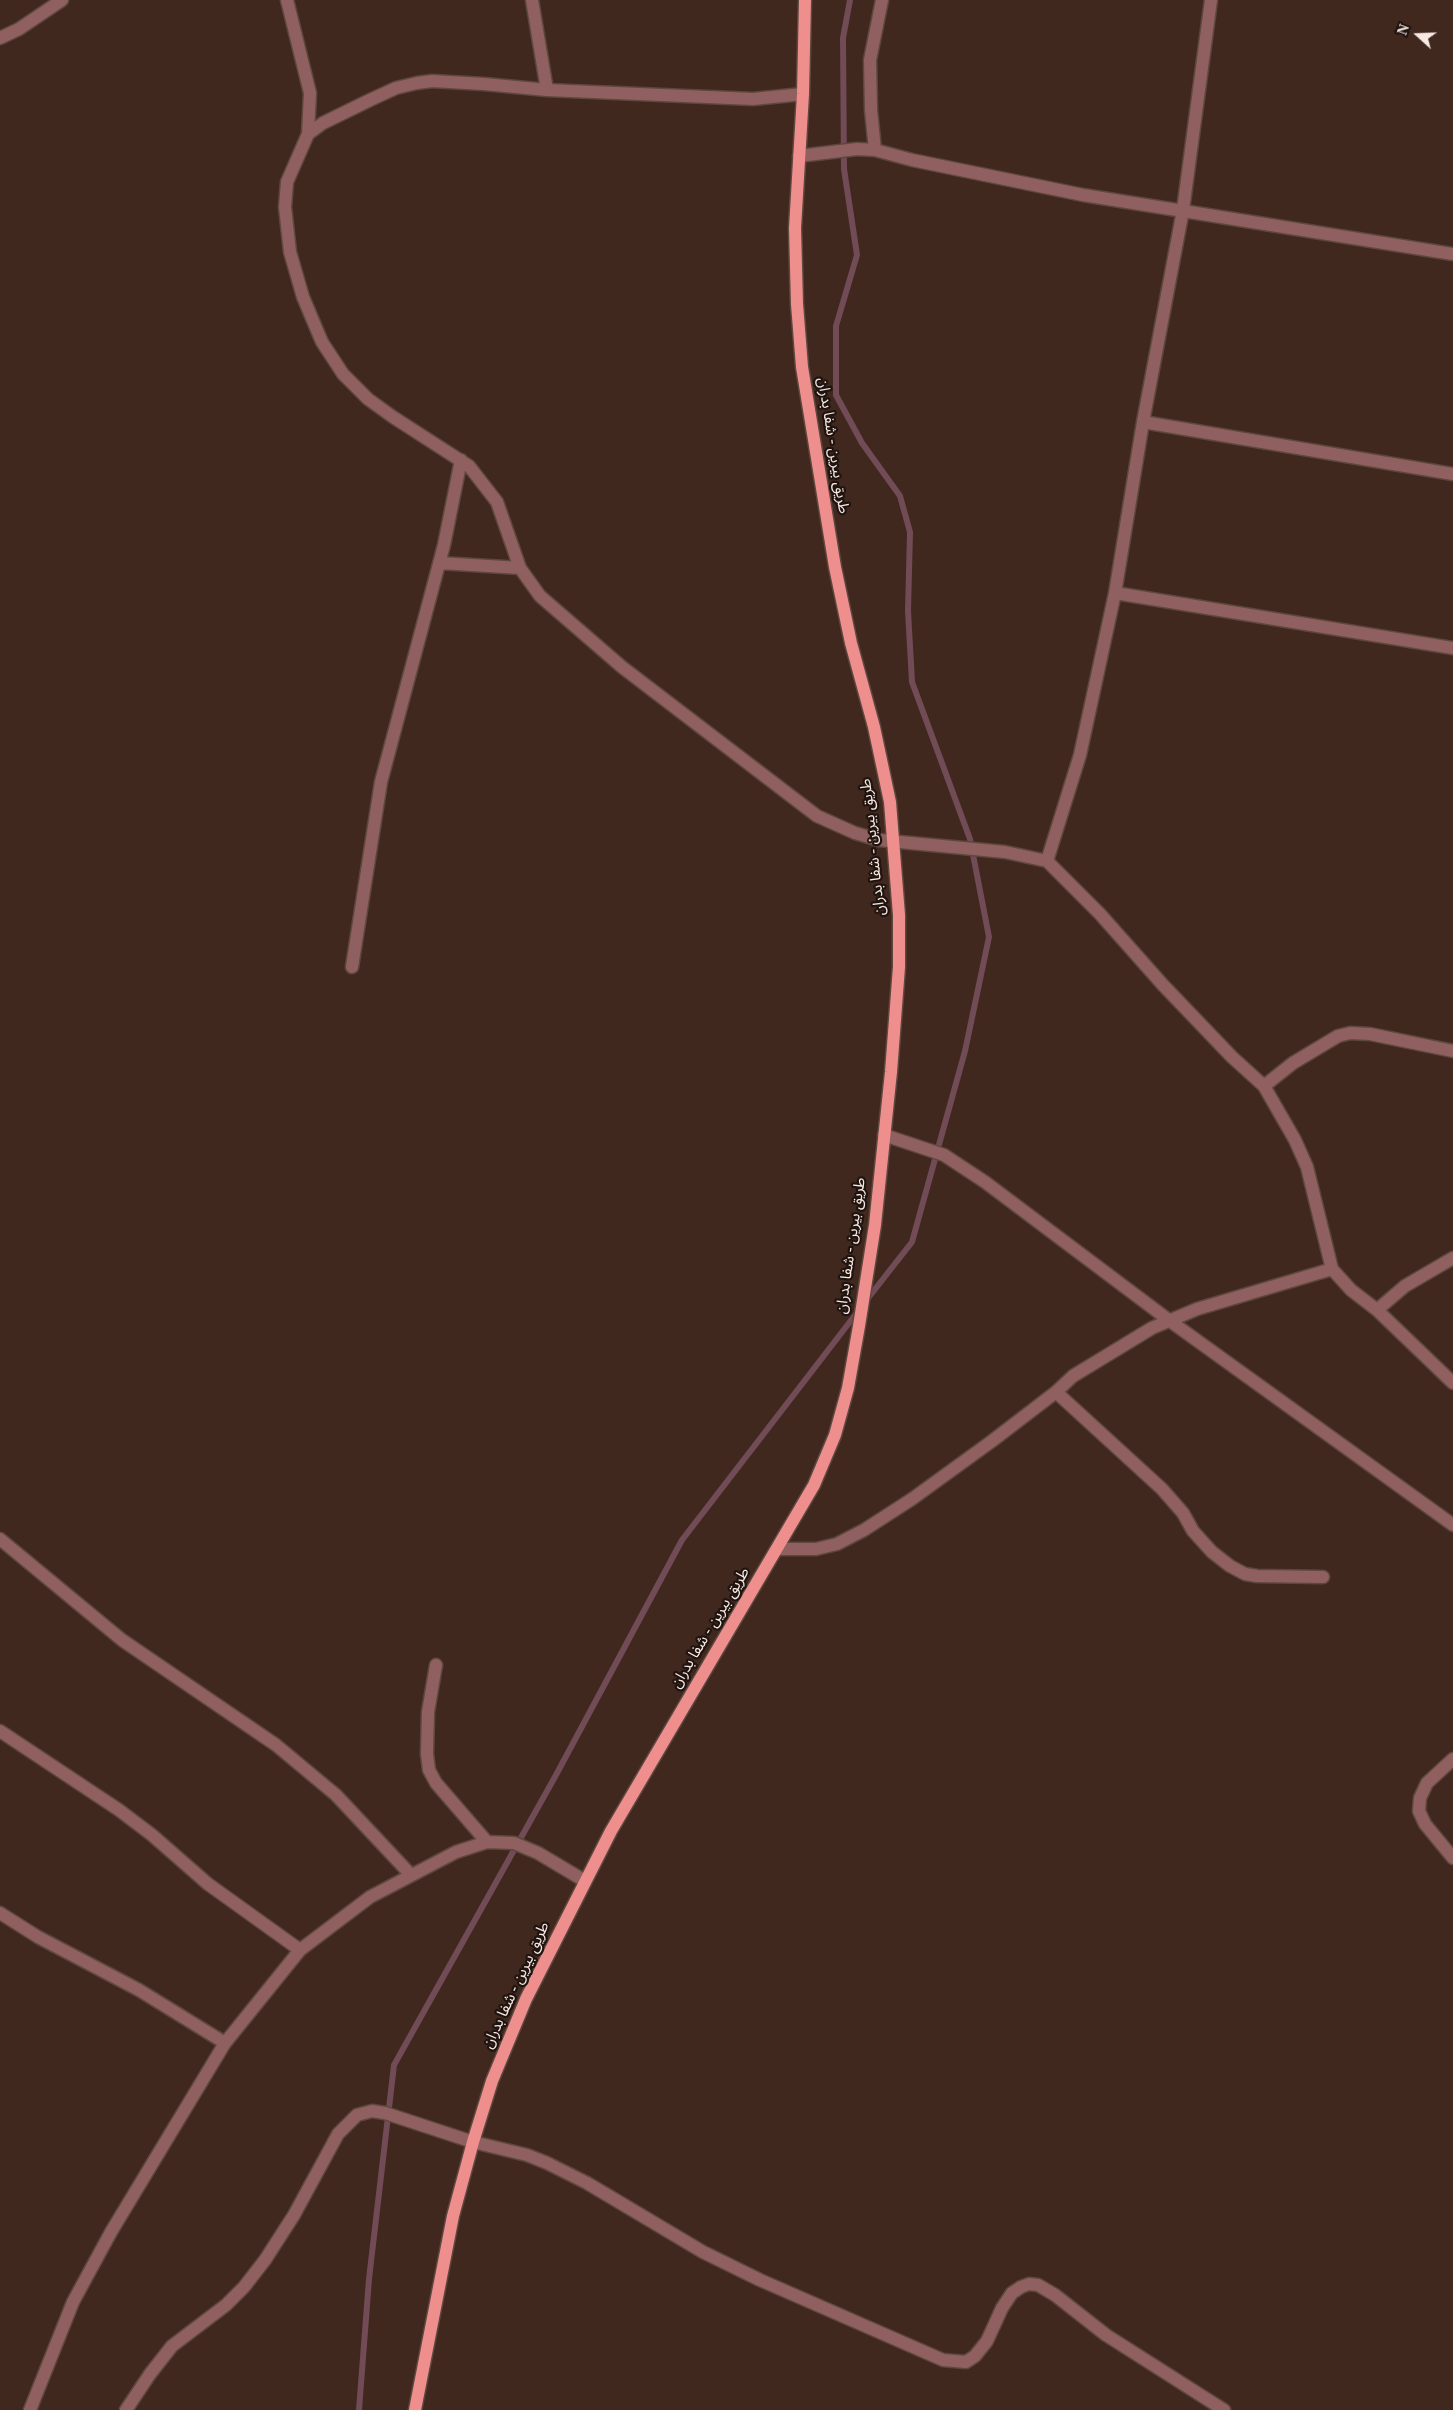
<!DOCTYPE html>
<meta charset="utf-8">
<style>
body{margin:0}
#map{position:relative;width:1453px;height:2410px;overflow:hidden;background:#40281f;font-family:Georgia,serif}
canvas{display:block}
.north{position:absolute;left:1393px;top:10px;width:50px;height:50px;-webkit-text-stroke:4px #1f1410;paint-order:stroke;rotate:290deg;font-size:14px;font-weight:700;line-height:20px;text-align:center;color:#fae9e3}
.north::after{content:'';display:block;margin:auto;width:18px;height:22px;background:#fae9e3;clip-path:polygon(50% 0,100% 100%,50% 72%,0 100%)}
</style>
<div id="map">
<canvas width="1453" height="2410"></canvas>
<div class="north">N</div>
</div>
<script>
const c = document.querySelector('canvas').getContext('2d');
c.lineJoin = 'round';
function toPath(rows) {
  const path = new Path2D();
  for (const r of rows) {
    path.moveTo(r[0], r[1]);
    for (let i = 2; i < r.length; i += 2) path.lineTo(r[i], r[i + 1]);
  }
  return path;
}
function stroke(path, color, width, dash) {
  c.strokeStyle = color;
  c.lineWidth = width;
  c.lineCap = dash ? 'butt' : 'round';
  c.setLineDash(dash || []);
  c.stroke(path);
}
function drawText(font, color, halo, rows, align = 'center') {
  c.font = font + ' Georgia,"Noto Sans Arabic",serif';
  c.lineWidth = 4.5;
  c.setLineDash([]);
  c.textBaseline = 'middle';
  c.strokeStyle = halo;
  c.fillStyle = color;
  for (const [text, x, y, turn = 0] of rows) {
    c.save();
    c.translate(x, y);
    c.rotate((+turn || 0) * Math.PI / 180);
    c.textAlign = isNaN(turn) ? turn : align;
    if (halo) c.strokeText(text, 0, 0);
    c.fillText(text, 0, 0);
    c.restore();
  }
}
stroke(toPath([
 [850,0,843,38,844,169,857,255,836,326,836,395,862,443,900,496,910,532,908,611,912,682,970,839,989,937,965,1051,912,1242,865,1302],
 [359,2410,369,2279,394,2065,556,1775,682,1540,859,1310]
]), '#714b56', 6);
const minor = toPath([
 [287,0,310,93,308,134,287,182,285,207,290,252,303,297,322,342,343,374,368,399,393,417,469,466,497,502,520,568,540,596,622,667,817,816,855,833,879,840,1005,852,1047,861,1100,914,1163,985,1232,1057,1264,1086,1295,1140,1307,1167,1332,1269,1351,1290,1377,1310,1453,1383],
 [0,38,19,29,62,0],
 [547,90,753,99,803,94],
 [308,134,323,123,370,100,396,88,417,83,432,81,484,84,547,90,532,0],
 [875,150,912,160,1083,195,1453,254],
 [799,156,857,149,875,150,871,110,870,60,882,0],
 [1143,422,1453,474],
 [440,563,520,568],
 [1115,593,1453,648],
 [1047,861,1080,755,1115,593,1143,422,1183,210,1211,0],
 [352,967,381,782,444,545,461,460],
 [1264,1086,1293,1063,1338,1036,1350,1033,1370,1034,1453,1051],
 [884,1135,944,1155,985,1182,1170,1321,1453,1525],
 [1377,1310,1405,1286,1453,1258],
 [1056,1392,1162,1489,1183,1513,1193,1531,1212,1552,1230,1566,1245,1574,1257,1576,1323,1577],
 [0,1539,122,1640,276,1745,336,1795,411,1875],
 [779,1549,816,1549,837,1544,864,1530,912,1499,992,1441,1056,1392,1073,1376,1152,1328,1197,1309,1332,1269],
 [436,1665,428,1712,427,1754,429,1770,436,1783,487,1842],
 [0,1731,119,1810,152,1835,208,1884,300,1950],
 [1453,1759,1427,1783,1420,1798,1419,1811,1425,1824,1453,1858],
 [0,1913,38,1937,139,1990,225,2043],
 [30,2410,73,2302,111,2232,225,2043,300,1950,370,1897,456,1852,487,1842,514,1843,538,1853,585,1881],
 [126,2410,150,2374,172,2346,226,2305,244,2287,265,2260,294,2215,338,2134,357,2115,372,2111,385,2113,473,2142,527,2155,547,2163,587,2183,703,2252,760,2280,943,2360,966,2362,975,2356,987,2341,1002,2308,1012,2293,1021,2287,1029,2284,1038,2285,1055,2295,1106,2335,1224,2410]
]);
const major = toPath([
 [415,2410,453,2216,473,2142,492,2081,526,1999,611,1831,814,1485,835,1435,848,1388,859,1326,875,1225,891,1072,899,967,899,915,890,802,874,727,851,643,835,567,802,367,797,304,795,228,803,94,805,0]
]);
stroke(minor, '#5e473e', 15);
stroke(major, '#5e473e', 15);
stroke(minor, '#8f605f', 12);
stroke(major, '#ee8f8e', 12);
drawText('15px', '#fae9e3', '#1f1410', [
 ["طريق بيرين - شفا بدران",831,446,81],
 ["طريق بيرين - شفا بدران",875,847,-96],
 ["طريق بيرين - شفا بدران",853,1246,-82],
 ["طريق بيرين - شفا بدران",712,1629,-59],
 ["طريق بيرين - شفا بدران",518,1986,-65]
]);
</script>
